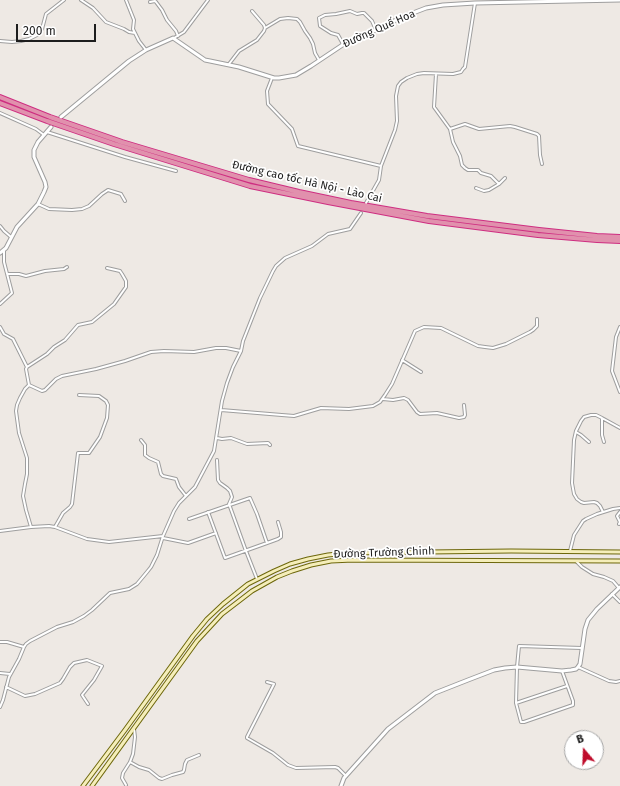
<!DOCTYPE html>
<meta charset="utf-8">
<style>
body{margin:0}
#map{position:relative;width:620px;height:786px;overflow:hidden;background:#eee9e4;font-family:"Fira Sans",sans-serif}
canvas{display:block}
.north{position:absolute;left:564px;top:730px;width:40px;height:40px;box-sizing:border-box;background:#fff;border:1px solid #a5a5a5;border-radius:50%;rotate:341deg;font-size:11px;font-weight:700;line-height:16px;text-align:center;color:#1d1d1d}
.north::after{content:'';display:block;margin:auto;width:14px;height:18px;background:#bf0c2b;clip-path:polygon(50% 0,100% 100%,50% 72%,0 100%)}
.scale{position:absolute;left:16px;top:24px;width:80px;height:18px;box-sizing:border-box;border:2px solid #1d1d1d;border-top:0;padding-left:5px;font-size:12px;line-height:14px;white-space:nowrap;color:#1d1d1d;-webkit-text-stroke:3px #fff;paint-order:stroke}
</style>
<div id="map">
<canvas width="620" height="786"></canvas>
<div class="north">B</div>
<div class="scale">200 m</div>
</div>
<script>
const c = document.querySelector('canvas').getContext('2d');
c.lineJoin = 'round';
function toPath(rows) {
  const path = new Path2D();
  for (const r of rows) {
    path.moveTo(r[0], r[1]);
    for (let i = 2; i < r.length; i += 2) path.lineTo(r[i], r[i + 1]);
  }
  return path;
}
function stroke(path, color, width, dash) {
  c.strokeStyle = color;
  c.lineWidth = width;
  c.lineCap = dash ? 'butt' : 'round';
  c.setLineDash(dash || []);
  c.stroke(path);
}
function drawText(font, color, halo, rows, align = 'center') {
  c.font = font + ' "Fira Sans",sans-serif';
  c.lineWidth = 3.5;
  c.setLineDash([]);
  c.textBaseline = 'middle';
  c.strokeStyle = halo;
  c.fillStyle = color;
  for (const [text, x, y, turn = 0] of rows) {
    c.save();
    c.translate(x, y);
    c.rotate((+turn || 0) * Math.PI / 180);
    c.textAlign = isNaN(turn) ? turn : align;
    if (halo) c.strokeText(text, 0, 0);
    c.fillText(text, 0, 0);
    c.restore();
  }
}
const minor = toPath([
 [81,0,93,8,106,22,124,29,129,32,135,33],
 [126,0,134,20,133,29,139,41,146,50],
 [150,2,155,1,156,2,162,10,167,20,176,31,178,36],
 [265,28,280,19,288,18,297,19,300,22,305,31,310,38,313,44,315,53,319,60],
 [174,38,184,32,208,0],
 [0,41,12,42,21,41,29,39,37,35,40,32,42,29,46,14,64,0],
 [343,44,338,35,331,33,320,26,319,18,325,15,336,14,350,11,357,14,362,13,364,13,372,21,376,30],
 [229,64,239,51,257,40,264,31,265,28,264,25,252,11],
 [436,74,434,107,450,129,453,142,460,156,462,165,465,168,468,170,478,170,481,173,491,176,499,184],
 [272,78,267,91,268,104,292,129,298,146,381,166],
 [0,113,36,129,44,135],
 [450,129,465,124,479,129,510,126,515,127,537,134,539,136,540,155,542,164],
 [47,132,125,157,176,171],
 [476,188,484,191,489,190,499,184,505,178],
 [366,203,379,180,381,166,395,130,397,121,396,96,398,86,401,82,407,78,417,74,424,73,453,74,461,72,463,69,465,67,475,3],
 [38,204,49,209,72,210,82,209,89,206,102,194,108,190,121,194,125,201],
 [0,226,4,231,11,237],
 [7,274,19,274,26,276,45,271,64,269,67,267],
 [0,304,12,293,4,262,4,251],
 [0,327,4,334,13,339,27,367],
 [620,327,616,337,612,371,620,392],
 [402,360,421,372],
 [29,385,42,391,45,390,56,379,62,376,96,369,125,361,151,352,164,351,194,352,216,348,226,348,241,351],
 [383,399,393,400,404,398,408,400,417,412,420,414,437,413,459,418,464,417,465,415,464,405],
 [221,410,294,416,321,408,349,409,373,406,380,402,385,395,392,384,415,331,424,327,441,328,478,346,485,347,493,348,506,344,530,332,533,330,537,326,537,319],
 [602,418,602,435,604,442],
 [576,432,581,435,589,442],
 [217,438,222,439,231,438,247,444,268,443,270,445],
 [141,440,145,445,145,455,149,458,158,462,161,474,163,476,176,479,179,487,186,496],
 [217,460,218,480,220,483,227,488,230,491,232,497,229,504,246,551,257,579],
 [603,512,600,506,597,503,594,502,584,503,581,502,577,499,574,494,572,483,574,440,576,431,581,421,584,417,591,415,596,415,602,418,620,428],
 [189,519,250,498,257,514,267,543,225,558,208,512],
 [619,524,620,522,617,516,620,512],
 [31,527,26,510,23,496,25,484,27,474,27,458,19,433,16,411,17,405,20,398,25,389,29,385,26,369,27,367,47,354,54,347,65,340,78,325,92,322,114,304,126,287,126,281,122,274,120,271,107,268],
 [55,527,63,513,70,507,72,504,78,453,89,453,100,437,107,418,108,405,106,401,99,396,79,395],
 [0,531,31,527,49,526,55,527,87,539,109,542,163,536],
 [163,538,188,543,216,533],
 [267,543,278,539,281,537,281,532,278,522],
 [570,551,574,535,583,521,586,519,597,514,613,509,620,508],
 [576,561,582,567,593,574,604,577,613,581,619,588],
 [612,594,620,602],
 [0,642,7,642,24,647],
 [578,667,609,681,616,682,620,681],
 [562,671,573,701,573,705,524,722,521,722,516,703,517,667,519,646,582,648],
 [0,673,10,674],
 [267,682,274,684,247,737,247,738,273,753,288,765,296,768,335,767,338,768,346,776],
 [6,687,25,696,35,694,60,683,63,679,70,667,74,663,87,660,102,666,94,680,82,695,88,704],
 [516,703,567,686],
 [0,707,3,700,9,677,19,659,24,647,26,644,30,641,57,627,73,622,84,616,92,610,110,593,129,589,137,584,147,572,151,567,157,555,163,536,174,511,179,503,195,487,214,451,222,401,227,383,233,367,241,351,243,341,260,298,273,271,276,266,285,258,312,246,328,234,350,229,361,213],
 [130,762,139,767,149,770,159,778,162,779,172,775,183,772,184,770,185,764,187,760,199,755],
 [126,785,122,778,123,773,130,762,133,754,135,737,134,729]
]);
const tertiary = toPath([
 [61,117,129,61,146,50,173,38,205,60,210,61,239,67,274,78,279,78,296,75,311,66,347,42,376,30,400,18,426,8,443,5,475,3,620,0],
 [0,253,6,248,17,227,38,204,44,192,46,187,45,182,34,157,34,150,38,142,51,127],
 [341,786,344,778,388,729,435,693,468,680,494,670,505,668,517,667,562,671,571,670,576,669,578,667,580,664,585,629,588,620,597,609,620,587]
]);
const secondary = toPath([
 [83,786,125,730,193,636,207,619,223,604,248,584,274,571,290,564,308,559,328,555,347,553,511,551,620,552],
 [92,786,197,641,222,614,239,601,252,591,277,577,292,571,311,565,331,561,353,560,620,561]
]);
const motorway = toPath([
 [0,97,50,117,122,142,249,180,299,192,351,203,427,216,539,230,597,236,620,237],
 [0,103,47,121,114,144,250,186,328,202,429,221,538,235,597,240,620,241]
]);
stroke(minor, '#9e9e9e', 4);
stroke(tertiary, '#9e9e9e', 5);
stroke(secondary, '#6d670b', 5);
stroke(motorway, '#ce2e81', 6);
stroke(minor, '#fff', 2);
stroke(tertiary, '#fff', 3);
stroke(secondary, '#f5eeba', 3);
stroke(motorway, '#e190ad', 4);
drawText('11px', '#1d1d1d', '#fff', [
 ["Đường Quế Hoa",379,29,-24],
 ["Đường cao tốc Hà Nội - Lào Cai",307,182,13],
 ["Đường Trường Chinh",384,553,-2]
]);
</script>
